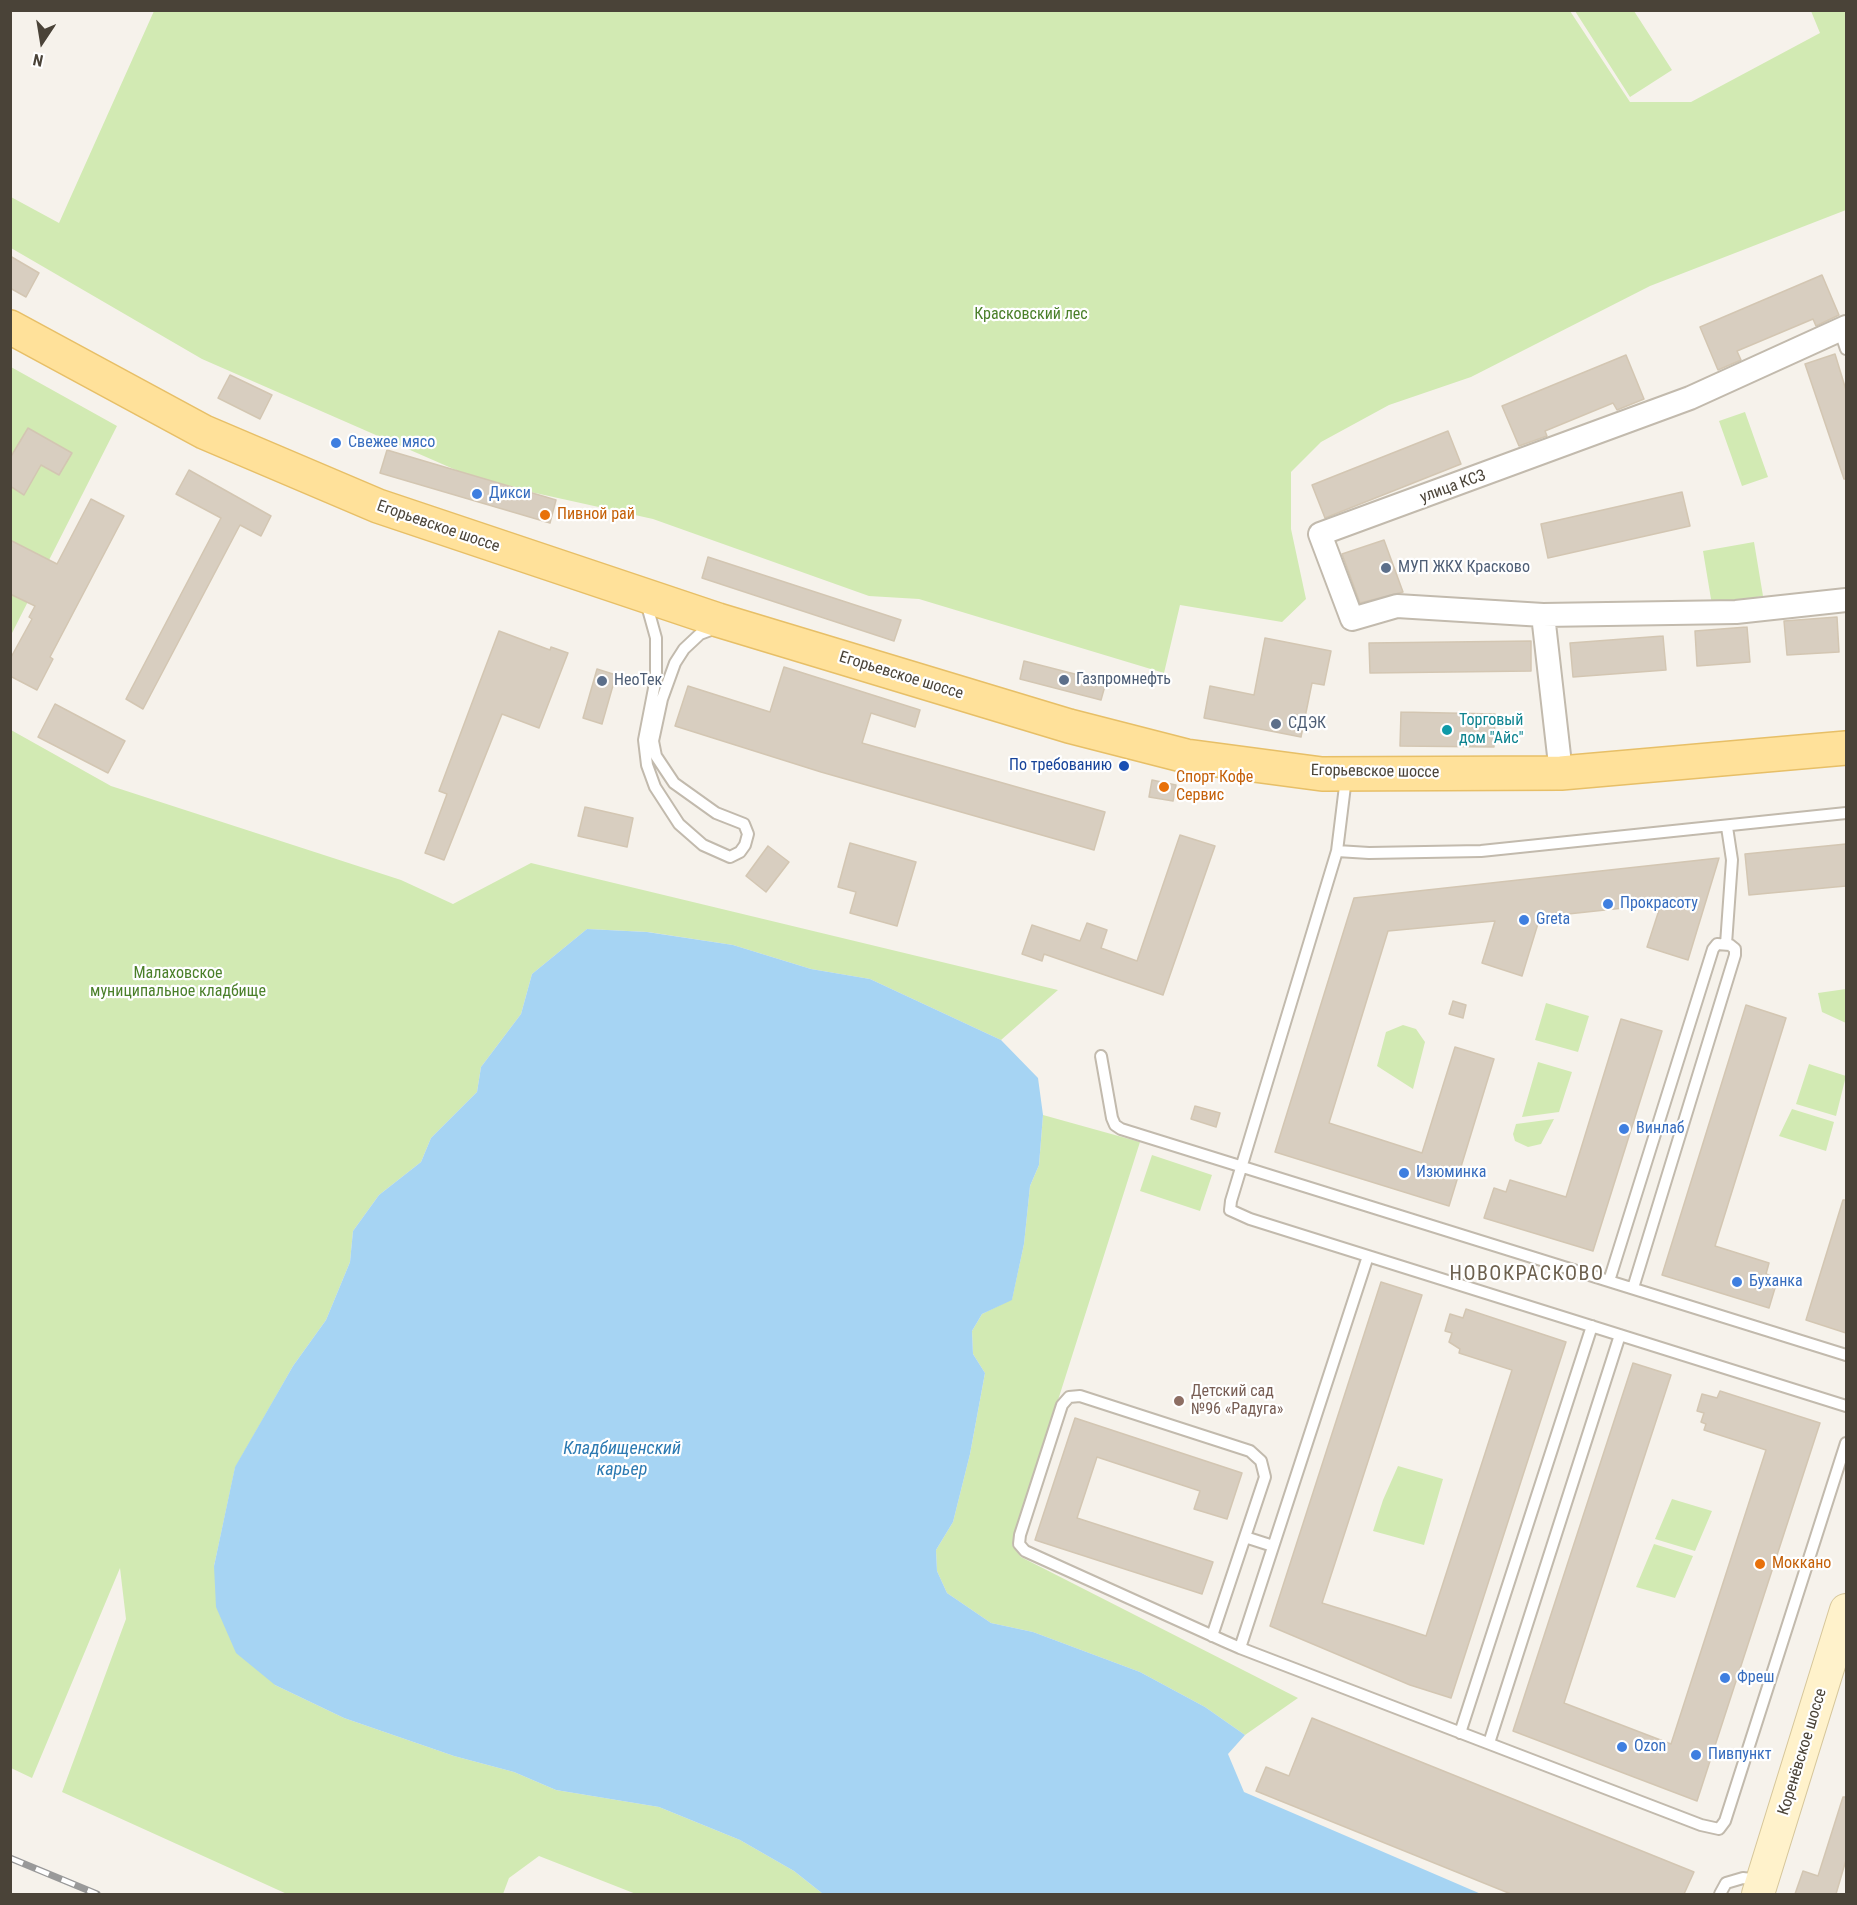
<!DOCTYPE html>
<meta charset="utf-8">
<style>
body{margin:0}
#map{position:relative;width:1857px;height:1905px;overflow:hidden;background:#f6f2eb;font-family:"Roboto Condensed",sans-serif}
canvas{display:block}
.frame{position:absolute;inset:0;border:12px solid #4a4338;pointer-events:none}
.north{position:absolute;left:12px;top:12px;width:60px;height:60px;-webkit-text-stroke:4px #fff;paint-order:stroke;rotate:192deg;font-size:16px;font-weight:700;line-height:24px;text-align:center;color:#4a4338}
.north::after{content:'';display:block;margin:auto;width:21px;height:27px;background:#4a4338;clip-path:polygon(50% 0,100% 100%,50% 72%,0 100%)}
</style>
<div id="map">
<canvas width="1857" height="1905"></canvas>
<div class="frame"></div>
<div class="north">N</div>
</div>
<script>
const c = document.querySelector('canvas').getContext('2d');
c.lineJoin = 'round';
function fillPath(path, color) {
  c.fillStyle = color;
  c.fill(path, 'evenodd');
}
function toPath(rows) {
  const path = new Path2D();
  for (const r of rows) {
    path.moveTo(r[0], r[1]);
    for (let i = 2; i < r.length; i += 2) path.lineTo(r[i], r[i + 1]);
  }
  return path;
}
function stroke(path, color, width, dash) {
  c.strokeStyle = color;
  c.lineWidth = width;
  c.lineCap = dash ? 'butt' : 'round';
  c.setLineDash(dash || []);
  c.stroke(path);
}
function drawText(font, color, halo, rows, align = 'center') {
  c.font = font + ' "Roboto Condensed",sans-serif';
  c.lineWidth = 4.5;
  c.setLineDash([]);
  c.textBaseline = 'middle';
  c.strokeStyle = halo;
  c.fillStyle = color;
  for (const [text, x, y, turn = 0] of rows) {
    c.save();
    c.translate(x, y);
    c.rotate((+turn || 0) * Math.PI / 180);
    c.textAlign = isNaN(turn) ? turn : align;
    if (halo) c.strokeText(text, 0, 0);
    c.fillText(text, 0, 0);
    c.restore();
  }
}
fillPath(toPath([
 [154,11,1570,11,1630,102,1691,102,1820,33,1811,11,1846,11,1846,210,1650,286,1471,377,1389,405,1321,442,1291,472,1291,529,1306,599,1282,622,1180,605,1164,673,919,599,869,596,653,519,481,481,202,359,11,248,11,197,59,223],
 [1575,11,1634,11,1672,70,1630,97],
 [11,367,117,426,11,635],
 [1745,412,1768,477,1742,486,1719,421],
 [1754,542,1763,596,1712,605,1703,551],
 [11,730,111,786,401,880,453,904,531,863,1058,990,1001,1040,870,979,811,969,733,945,648,932,587,929,532,974,521,1014,481,1067,477,1092,431,1138,421,1162,379,1195,353,1231,350,1262,326,1320,293,1366,235,1468,214,1566,275,1685,344,1718,454,1756,514,1772,556,1790,659,1807,740,1840,794,1871,823,1894,636,1894,539,1856,509,1878,503,1894,287,1894,62,1792,126,1619,120,1568,32,1778,11,1768],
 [1846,989,1846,1023,1822,1012,1818,993],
 [1546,1003,1589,1016,1578,1052,1535,1040],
 [1403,1025,1416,1029,1425,1042,1413,1089,1377,1066,1386,1032],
 [1538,1062,1572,1072,1559,1112,1522,1117],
 [1809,1064,1846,1076,1836,1116,1796,1104],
 [1792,1109,1834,1122,1826,1151,1779,1136],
 [1043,1115,1140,1142,1012,1545,1021,1557,1298,1698,1245,1735,1205,1707,1140,1672,1033,1632,991,1623,947,1593,937,1571,936,1550,953,1522,970,1454,985,1373,973,1354,972,1331,982,1314,1012,1299,1024,1244,1030,1186,1039,1165],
 [1554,1119,1541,1144,1528,1147,1515,1141,1513,1134,1516,1124],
 [1152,1155,1212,1175,1200,1211,1140,1191],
 [1398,1466,1443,1479,1424,1545,1373,1531,1383,1500],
 [1672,1499,1712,1511,1695,1551,1655,1539],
 [1654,1544,1693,1556,1675,1598,1636,1587]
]), '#d2eab3');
fillPath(toPath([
 [587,929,647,932,733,945,811,969,870,979,1001,1040,1038,1078,1043,1115,1039,1165,1030,1186,1024,1244,1012,1300,982,1314,972,1331,973,1354,985,1373,970,1454,953,1522,936,1550,937,1571,947,1593,991,1623,1033,1632,1140,1672,1205,1707,1245,1735,1228,1754,1244,1792,1481,1894,823,1894,794,1871,740,1840,659,1807,556,1790,514,1772,454,1756,344,1718,275,1685,236,1653,216,1607,214,1566,235,1467,293,1366,326,1320,350,1262,353,1231,379,1195,421,1162,431,1138,477,1092,481,1067,521,1014,532,974]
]), '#a6d4f3');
const building = toPath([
 [10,256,39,273,26,297,10,288,10,256],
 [1822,275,1839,315,1816,326,1813,319,1737,351,1741,360,1718,370,1700,327,1822,275],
 [1835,354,1846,390,1846,479,1844,479,1805,364,1835,354],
 [1626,355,1644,399,1617,410,1613,403,1545,431,1547,436,1519,446,1502,406,1626,355],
 [230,375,272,395,260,419,218,398,230,375],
 [28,428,72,453,59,475,41,465,24,495,10,486,10,458,28,428],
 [1448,431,1461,464,1325,518,1312,485,1448,431],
 [387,450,556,500,550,523,380,473,387,450],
 [189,470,271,516,261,536,240,525,143,709,126,699,221,518,176,494,189,470],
 [1682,492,1690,526,1548,558,1541,524,1682,492],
 [91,499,124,516,50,657,53,659,37,690,10,676,10,659,32,619,29,617,35,606,10,594,10,540,57,564,91,499],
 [1384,540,1403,592,1360,603,1342,554,1384,540],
 [708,557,901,620,894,641,702,578,708,557],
 [1837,617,1839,652,1787,655,1784,621,1837,617],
 [1747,627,1750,662,1697,666,1695,631,1747,627],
 [499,631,550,650,551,647,568,653,539,728,502,714,444,860,425,853,447,794,439,791,499,631],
 [1663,636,1666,670,1573,677,1570,643,1663,636],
 [1265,638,1331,651,1324,685,1312,683,1301,737,1204,718,1210,686,1254,695,1265,638],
 [1531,641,1531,671,1370,673,1369,643,1531,641],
 [1024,661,1106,682,1101,700,1020,679,1024,661],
 [784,667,920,710,915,727,871,713,862,743,1105,812,1094,850,821,772,675,726,688,686,770,712,784,667],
 [597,669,616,675,602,724,583,718,597,669],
 [55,704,125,741,108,773,38,737,55,704],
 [1401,712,1495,714,1494,747,1400,746,1401,712],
 [1152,780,1176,785,1173,801,1149,797,1152,780],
 [585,807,633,818,627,847,578,836,585,807],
 [1180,835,1215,846,1163,995,1044,954,1042,961,1022,954,1032,925,1080,941,1087,923,1107,930,1101,948,1137,961,1180,835],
 [850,843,916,862,897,926,850,913,856,892,838,887,850,843],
 [1846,844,1846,886,1749,895,1745,854,1846,844],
 [768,846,789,862,766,892,746,876,768,846],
 [1719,858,1688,960,1647,947,1661,904,1540,917,1522,976,1482,963,1495,921,1388,931,1329,1123,1422,1153,1455,1047,1494,1059,1449,1206,1275,1152,1354,898,1719,858],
 [1453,1001,1466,1005,1463,1018,1449,1014,1453,1001],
 [1746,1005,1786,1018,1715,1246,1769,1263,1766,1274,1778,1278,1769,1308,1662,1275,1746,1005],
 [1621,1019,1662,1031,1593,1251,1484,1218,1494,1188,1506,1192,1510,1180,1566,1197,1621,1019],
 [1195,1106,1220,1113,1216,1127,1191,1119,1195,1106],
 [1843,1200,1846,1200,1846,1333,1806,1320,1843,1200],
 [1381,1282,1422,1295,1322,1603,1393,1625,1426,1636,1512,1370,1459,1353,1460,1349,1449,1342,1452,1333,1445,1331,1450,1314,1463,1318,1466,1309,1566,1342,1451,1698,1410,1685,1270,1626,1381,1282],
 [1633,1363,1671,1375,1564,1703,1671,1744,1766,1450,1704,1430,1706,1424,1701,1422,1704,1413,1697,1411,1702,1394,1717,1398,1720,1391,1820,1423,1697,1801,1513,1731,1633,1363],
 [1075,1418,1242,1473,1227,1519,1194,1509,1200,1491,1097,1457,1077,1518,1213,1562,1202,1594,1035,1540,1075,1418],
 [1312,1718,1694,1872,1684,1894,1511,1894,1256,1791,1266,1767,1289,1776,1312,1718],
 [1843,1797,1846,1797,1846,1860,1836,1894,1795,1894,1803,1871,1818,1876,1843,1797]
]);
fillPath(building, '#d8cec0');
stroke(building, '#d3c6b2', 1.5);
const service = toPath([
 [1839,329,1846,349],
 [646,602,656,638,656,678,644,740,647,765,655,787,679,824,703,845,730,857,740,852,745,845,748,834,744,824,716,813,674,783,656,756,653,741,662,699,675,663,684,649,700,634,716,628],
 [1346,778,1337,851,1231,1201,1230,1210,1250,1219,1846,1406],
 [1337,851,1369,853,1481,851,1846,813],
 [1726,944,1732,860,1727,827],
 [1101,1056,1112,1118,1115,1125,1121,1129,1846,1355],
 [1368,1256,1240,1648,1701,1825,1719,1829,1725,1821,1846,1443],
 [1609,1281,1713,949,1717,944,1730,945,1735,949,1735,955,1633,1288],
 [1245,1537,1273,1546],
 [1212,1636,1265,1477,1261,1461,1250,1451,1080,1396,1069,1397,1062,1405,1020,1535,1019,1544,1025,1551,1224,1641,1240,1648],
 [1460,1733,1592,1326],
 [1489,1743,1620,1335],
 [1720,1894,1726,1883,1743,1878,1760,1880]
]);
const minor = toPath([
 [1543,615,1736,612,1846,600],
 [1561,773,1543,615,1397,606,1352,619,1320,534,1690,398,1846,327]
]);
const secondary = toPath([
 [1758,1894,1846,1610]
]);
const primary = toPath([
 [10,327,204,432,378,506,718,620,1069,726,1186,756,1322,774,1561,773,1846,748]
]);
stroke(service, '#c2baad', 14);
stroke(minor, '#c2baad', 26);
stroke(secondary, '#d6c69a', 34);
stroke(primary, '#e7bf67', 36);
stroke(service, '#fff', 10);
stroke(minor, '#fff', 22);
stroke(secondary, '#fff2cb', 32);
stroke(primary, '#ffe19a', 33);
const rail = toPath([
 [10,1858,97,1894]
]);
stroke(rail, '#999', 7);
stroke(rail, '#fff', 4.5, [14]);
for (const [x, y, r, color] of [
 [336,443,6,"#3f7fe0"],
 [477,494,6,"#3f7fe0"],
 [545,515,6,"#e8710a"],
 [1386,568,6,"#5c6f8a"],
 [1064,680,6,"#5c6f8a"],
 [602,681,6,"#5c6f8a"],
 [1276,724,6,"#5c6f8a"],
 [1447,730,6,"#0f9aa8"],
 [1124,766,6,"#1a4fb4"],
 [1164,787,6,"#e8710a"],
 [1608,904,6,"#3f7fe0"],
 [1524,920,6,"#3f7fe0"],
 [1624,1129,6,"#3f7fe0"],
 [1404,1173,6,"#3f7fe0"],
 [1737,1282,6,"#3f7fe0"],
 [1179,1401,6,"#8d6e63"],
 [1760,1564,6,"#e8710a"],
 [1725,1678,6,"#3f7fe0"],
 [1622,1747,6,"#3f7fe0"],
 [1696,1755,6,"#3f7fe0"]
]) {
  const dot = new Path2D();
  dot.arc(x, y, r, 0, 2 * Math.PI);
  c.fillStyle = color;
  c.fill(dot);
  stroke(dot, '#fff', 2);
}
drawText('16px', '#4a7f29', '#fff', [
 ["Красковский лес",1031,315],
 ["Малаховское",178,974],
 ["муниципальное кладбище",178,992]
]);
drawText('16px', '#366cbe', '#fff', [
 ["Свежее мясо",348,443],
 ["Дикси",489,494],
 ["Прокрасоту",1620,904],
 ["Greta",1536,920],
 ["Винлаб",1636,1129],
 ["Изюминка",1416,1173],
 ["Буханка",1749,1282],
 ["Фреш",1737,1678],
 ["Ozon",1634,1747],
 ["Пивпункт",1708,1755]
], 'left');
drawText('16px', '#4a4338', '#fff', [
 ["улица КСЗ",1453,487,-20],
 ["Егорьевское шоссе",438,527,19],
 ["Егорьевское шоссе",901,676,17],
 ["Егорьевское шоссе",1375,772,1],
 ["Коренёвское шоссе",1803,1752,-73]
]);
drawText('16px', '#c56008', '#fff', [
 ["Пивной рай",557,515],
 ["Спорт Кофе",1176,778],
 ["Сервис",1176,796],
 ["Моккано",1772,1564]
], 'left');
drawText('16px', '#4e5e75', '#fff', [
 ["МУП ЖКХ Красково",1398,568],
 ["Газпромнефть",1076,680],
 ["НеоТек",614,681],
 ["СДЭК",1288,724]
], 'left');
drawText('16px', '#0d838f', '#fff', [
 ["Торговый",1459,721],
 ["дом \"Айс\"",1459,739]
], 'left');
drawText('16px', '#164399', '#fff', [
 ["По требованию",1112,766]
], 'right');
drawText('16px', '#785e54', '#fff', [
 ["Детский сад",1191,1392],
 ["№96 «Радуга»",1191,1410]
], 'left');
drawText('italic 18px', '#2c7ab2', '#fff', [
 ["Кладбищенский",622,1449],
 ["карьер",622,1470]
]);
c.letterSpacing = '1.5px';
drawText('20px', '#6d614f', '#fff', [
 ["НОВОКРАСКОВО",1527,1275]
]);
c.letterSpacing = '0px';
</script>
